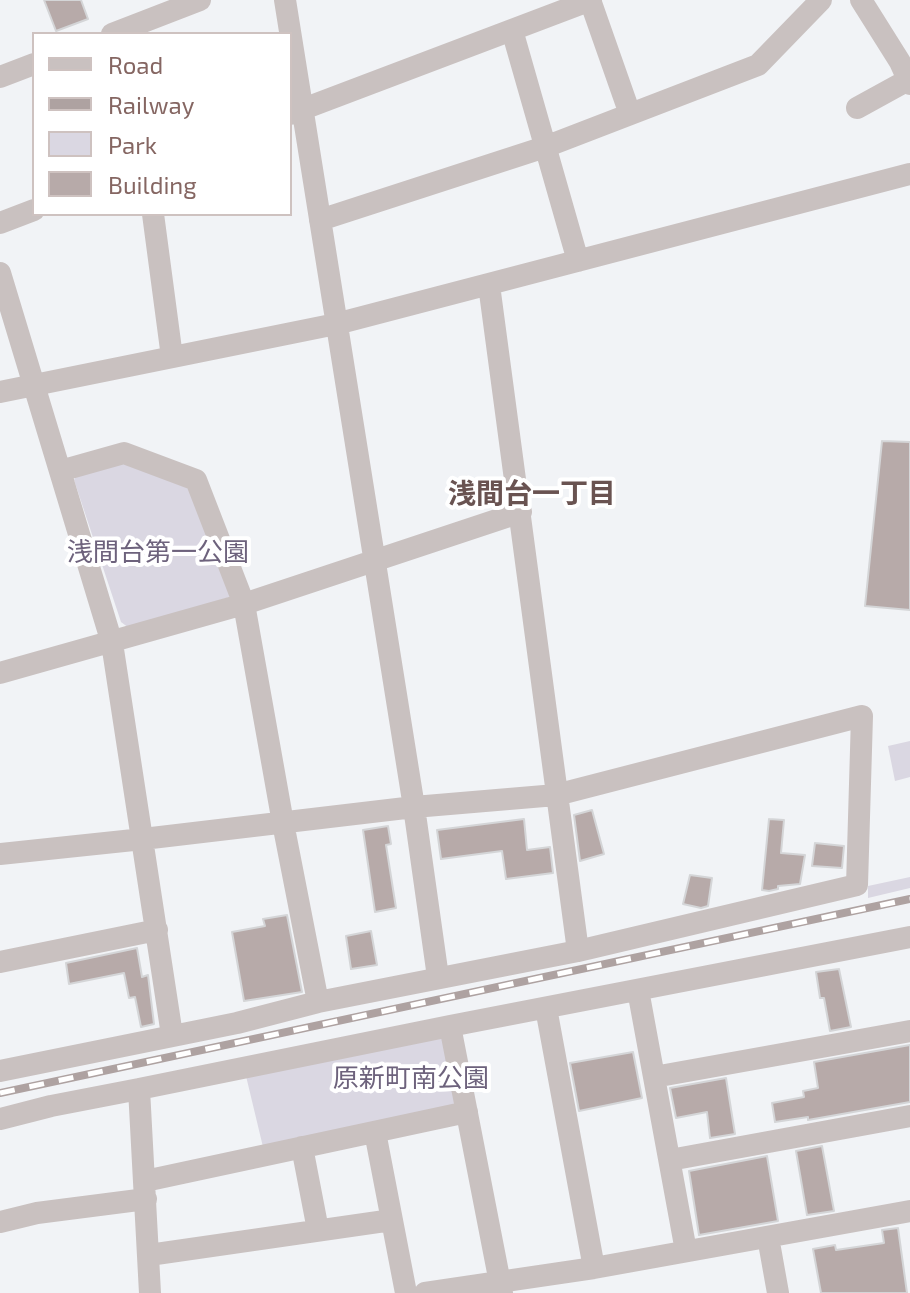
<!DOCTYPE html>
<meta charset="utf-8">
<style>
body{margin:0}
#map{position:relative;width:910px;height:1293px;overflow:hidden;background:#f1f3f6;font-family:"Exo 2",sans-serif}
canvas{display:block}
.legend{position:absolute;left:32px;top:32px;width:260px;height:184px;box-sizing:border-box;background:#fff;border:2px solid #cec2c0;margin:0;padding:10px 14px;list-style:none;font-size:24px;color:#856662}
.legend li{display:flex;align-items:center;gap:16px;height:40px}
.legend b{width:40px;border:2px solid #cec2c0}
</style>
<div id="map">
<canvas width="910" height="1293"></canvas>
<ul class="legend">
<li><b style="height:10px;background:#c9c1c0"></b>Road</li>
<li><b style="height:10px;background:#aea2a1"></b>Railway</li>
<li><b style="height:22px;background:#dad7e2"></b>Park</li>
<li><b style="height:22px;background:#b7aaa9"></b>Building</li>
</ul>
</div>
<script>
const c = document.querySelector('canvas').getContext('2d');
c.lineJoin = 'round';
function fillPath(path, color) {
  c.fillStyle = color;
  c.fill(path, 'evenodd');
}
function toPath(rows) {
  const path = new Path2D();
  for (const r of rows) {
    path.moveTo(r[0], r[1]);
    for (let i = 2; i < r.length; i += 2) path.lineTo(r[i], r[i + 1]);
  }
  return path;
}
function stroke(path, color, width, dash) {
  c.strokeStyle = color;
  c.lineWidth = width;
  c.lineCap = dash ? 'butt' : 'round';
  c.setLineDash(dash || []);
  c.stroke(path);
}
function drawText(font, color, halo, rows, align = 'center') {
  c.font = font + ' "Exo 2","Noto Sans JP",sans-serif';
  c.lineWidth = 8;
  c.setLineDash([]);
  c.textBaseline = 'middle';
  c.strokeStyle = halo;
  c.fillStyle = color;
  for (const [text, x, y, turn = 0] of rows) {
    c.save();
    c.translate(x, y);
    c.rotate((+turn || 0) * Math.PI / 180);
    c.textAlign = isNaN(turn) ? turn : align;
    if (halo) c.strokeText(text, 0, 0);
    c.fillText(text, 0, 0);
    c.restore();
  }
}
fillPath(toPath([
 [124,457,194,484,233,596,129,628,121,622,74,480,80,468],
 [910,741,910,777,895,781,888,746],
 [910,877,910,888,868,898,868,886],
 [438,1034,446,1039,455,1107,263,1147,246,1076]
]), '#dad7e2');
const building = toPath([
 [44,0,81,0,88,19,56,31,44,0],
 [882,441,910,442,910,610,865,606,882,441],
 [592,810,604,854,580,861,574,815,592,810],
 [524,819,527,850,550,847,553,873,506,879,502,851,441,859,437,830,524,819],
 [769,819,784,820,781,853,805,855,800,884,778,886,778,889,769,891,762,890,769,819],
 [388,826,391,844,386,845,396,908,375,912,363,830,388,826],
 [815,843,844,846,842,868,812,866,815,843],
 [690,875,712,878,708,906,701,908,683,904,690,875],
 [287,915,302,992,244,1001,232,932,265,926,263,919,287,915],
 [371,931,377,965,351,969,346,936,371,931],
 [137,948,142,977,148,975,154,1024,141,1027,135,997,129,998,124,973,69,984,66,963,137,948],
 [839,969,851,1027,830,1031,824,998,820,998,816,972,839,969],
 [910,1045,910,1102,808,1120,808,1117,775,1122,772,1103,804,1097,803,1091,818,1088,814,1062,910,1045],
 [633,1052,642,1098,579,1111,570,1063,633,1052],
 [726,1078,735,1134,710,1138,707,1112,676,1118,670,1088,726,1078],
 [822,1146,834,1211,807,1215,796,1151,822,1146],
 [767,1156,778,1221,699,1235,689,1171,767,1156],
 [898,1228,907,1293,821,1293,813,1249,835,1245,836,1250,884,1243,882,1230,898,1228]
]);
fillPath(building, '#b7aaa9');
stroke(building, '#d4d5d7', 2);
stroke(toPath([
 [285,0,414,807,438,977],
 [590,0,630,114],
 [861,0,900,62,910,84],
 [512,30,578,261],
 [112,34,200,0],
 [0,77,34,64],
 [857,108,908,80],
 [290,114,591,0],
 [153,214,172,357],
 [320,220,545,147,758,65,821,0],
 [0,223,34,210],
 [0,273,112,643,172,1035],
 [489,285,578,951],
 [0,392,336,324,910,174],
 [60,471,124,453,196,480,244,604,283,823,318,1002],
 [0,673,244,604,521,512],
 [0,854,143,839,414,807,556,795,862,716,857,885,578,951,318,1002,237,1023,0,1071],
 [0,962,157,930],
 [638,990,686,1251],
 [546,1008,594,1268],
 [450,1026,502,1293],
 [654,1077,910,1031],
 [0,1119,51,1106,139,1089],
 [375,1132,406,1293],
 [302,1147,318,1230],
 [670,1160,910,1116],
 [145,1181,467,1112],
 [0,1222,37,1213,146,1199],
 [768,1237,778,1293],
 [149,1255,392,1220],
 [150,1293,139,1089,450,1026,910,937],
 [425,1293,594,1268,910,1211]
]), '#c9c1c0', 22);
const rail = toPath([
 [0,1093,910,899]
]);
stroke(rail, '#aea2a1', 8);
stroke(rail, '#fff', 5, [15]);
drawText('26px', '#6d627c', '#fff', [
 ["浅間台第一公園",158,552],
 ["原新町南公園",411,1078]
]);
drawText('bold 28px', '#695351', '#fff', [
 ["浅間台一丁目",532,494]
]);
</script>
